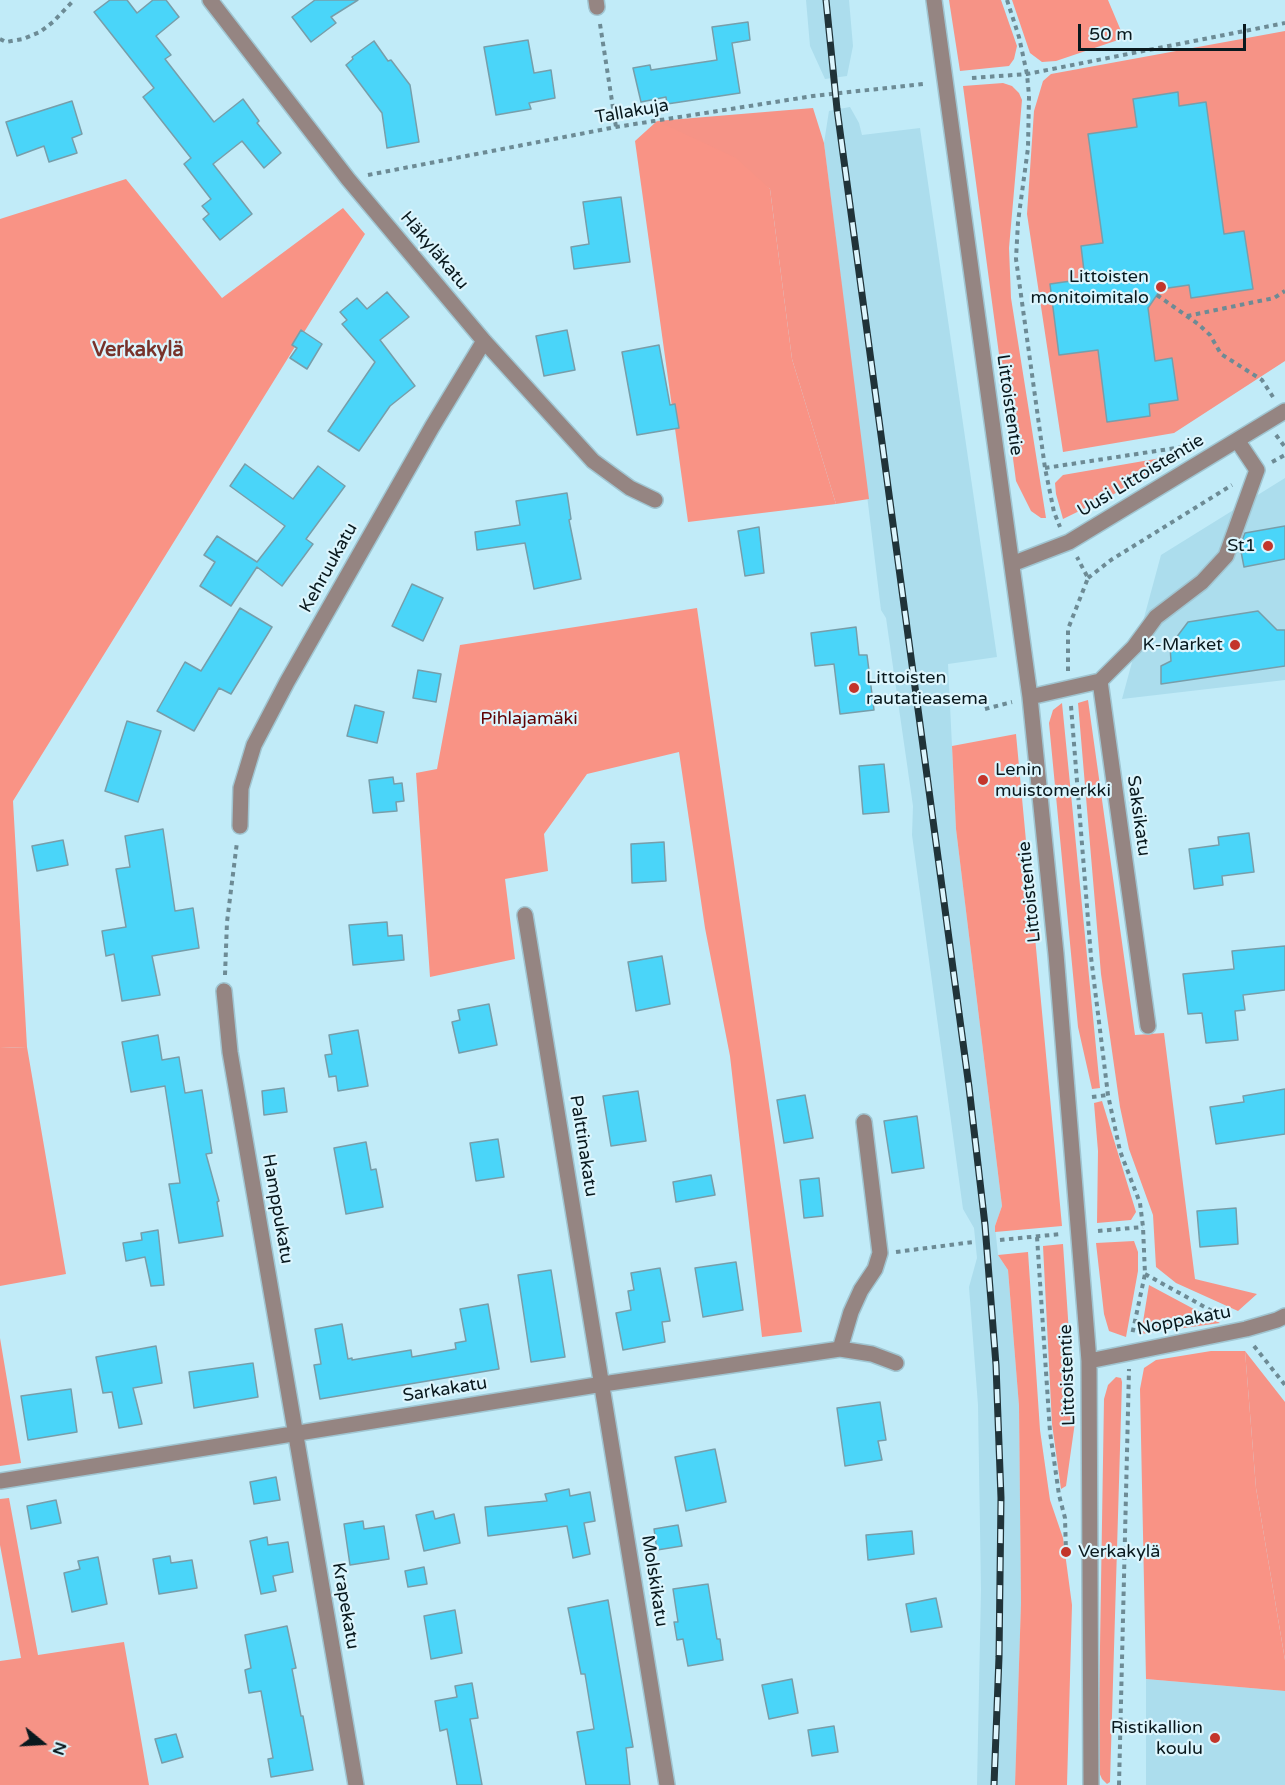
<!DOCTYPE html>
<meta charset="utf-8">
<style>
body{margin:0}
#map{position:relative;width:1285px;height:1785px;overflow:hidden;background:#c1ebf8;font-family:"Varela Round",sans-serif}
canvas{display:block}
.north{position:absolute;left:12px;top:1713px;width:60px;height:60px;-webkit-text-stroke:4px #dcf5fd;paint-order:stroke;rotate:108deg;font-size:16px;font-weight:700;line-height:24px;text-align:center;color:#09191e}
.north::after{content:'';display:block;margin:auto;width:21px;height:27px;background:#09191e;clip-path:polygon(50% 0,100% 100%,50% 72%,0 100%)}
.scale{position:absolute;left:1078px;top:24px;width:168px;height:27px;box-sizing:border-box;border:3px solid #09191e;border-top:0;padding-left:8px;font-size:18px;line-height:21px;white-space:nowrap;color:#09191e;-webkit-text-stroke:4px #dcf5fd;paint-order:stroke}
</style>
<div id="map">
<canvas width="1285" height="1785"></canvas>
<div class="north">N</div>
<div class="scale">50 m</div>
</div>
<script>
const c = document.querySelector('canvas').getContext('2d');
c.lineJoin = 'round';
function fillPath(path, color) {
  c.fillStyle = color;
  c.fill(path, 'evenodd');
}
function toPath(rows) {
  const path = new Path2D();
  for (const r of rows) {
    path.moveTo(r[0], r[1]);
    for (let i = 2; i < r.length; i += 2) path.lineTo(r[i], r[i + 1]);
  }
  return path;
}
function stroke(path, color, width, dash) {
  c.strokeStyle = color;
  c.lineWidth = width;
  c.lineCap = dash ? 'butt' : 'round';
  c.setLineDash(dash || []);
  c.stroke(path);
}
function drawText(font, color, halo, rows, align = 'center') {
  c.font = font + ' "Varela Round",sans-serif';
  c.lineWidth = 4.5;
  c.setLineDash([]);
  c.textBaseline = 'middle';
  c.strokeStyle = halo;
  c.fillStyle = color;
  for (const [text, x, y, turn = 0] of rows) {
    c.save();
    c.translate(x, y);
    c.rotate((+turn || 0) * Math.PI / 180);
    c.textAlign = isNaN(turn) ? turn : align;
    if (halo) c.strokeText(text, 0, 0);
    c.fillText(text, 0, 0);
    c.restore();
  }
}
fillPath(toPath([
 [806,0,849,0,853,46,847,76,825,79,810,46],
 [850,107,859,123,862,135,920,128,997,657,948,664,956,829,1002,1206,995,1226,998,1255,1008,1270,1019,1406,1021,1603,1015,1785,977,1785,981,1590,978,1405,969,1287,977,1258,974,1228,963,1209,912,835,913,806,886,618,881,610,824,143,829,111],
 [1285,478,1285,680,1122,699,1161,555],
 [1146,1679,1285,1691,1285,1785,1146,1785]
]), '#acdded');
fillPath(toPath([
 [949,0,1001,0,1017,46,1014,59,1009,66,960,71],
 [1285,31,1285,361,1174,433,1063,452,1027,214,1034,111,1043,81,1051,74],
 [1003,83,1012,86,1019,93,1022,100,1009,248,1011,298,1046,518,1041,518,1031,511,1016,481,963,86],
 [813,108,824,143,869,499,836,504,792,359,770,189,657,121],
 [1184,454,1120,491,1063,519,1056,494,1055,483,1063,475],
 [1088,700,1135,1035,1164,1033,1195,1279,1257,1294,1238,1311,1176,1283,1156,1267,1153,1215,1129,1149,1120,1107,1101,974,1078,703],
 [1062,703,1100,1088,1092,1089,1078,1027,1049,723,1053,710],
 [27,1047,66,1274,0,1286,0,1048],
 [1102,1101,1136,1212,1131,1220,1097,1223,1098,1151,1094,1103],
 [1134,1241,1138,1252,1138,1271,1126,1337,1109,1331,1104,1314,1096,1243],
 [1063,1244,1075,1422,1066,1486,1061,1489,1052,1424,1043,1246],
 [1149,1285,1220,1323,1141,1334],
 [0,1338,21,1463,0,1466],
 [1245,1351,1285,1402,1285,1660,1256,1488],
 [1116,1377,1121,1378,1122,1382,1110,1782,1107,1784,1102,1779,1098,1770,1104,1399,1108,1385],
 [9,1498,38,1655,124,1642,149,1785,0,1785,0,1661,21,1658,0,1545,0,1499]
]), '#f69386');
fillPath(toPath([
 [1012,0,1108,0,1124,38,1056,61,1042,62,1030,53],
 [657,121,736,158,770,189,792,359,836,504,688,522,635,141],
 [126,179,222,298,343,208,365,234,13,801,27,1047,0,1048,0,219],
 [697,608,802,1332,762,1337,730,1056,705,928,679,752,587,774,544,834,548,871,505,879,515,959,430,977,416,773,437,769,460,645],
 [1016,734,1062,1226,995,1232,995,1226,1002,1206,956,829,952,746],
 [1028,1252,1040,1430,1050,1500,1063,1538,1072,1605,1067,1785,1015,1785,1021,1603,1019,1406,1008,1270,998,1255],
 [1211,1351,1245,1351,1256,1488,1285,1660,1285,1691,1146,1679,1140,1389,1144,1368,1156,1360]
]), '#f99385');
const building = toPath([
 [110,0,127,0,137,13,153,0,166,0,179,17,156,36,171,55,165,59,214,122,243,99,259,121,257,123,281,153,264,168,242,141,213,164,252,214,220,240,203,219,209,214,202,206,211,199,184,164,191,158,143,97,154,88,94,12,110,0],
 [315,0,358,0,331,17,336,23,311,42,292,17,315,0],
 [748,22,750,40,732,43,740,93,667,104,666,97,641,102,633,68,650,65,651,70,717,60,712,27,748,22],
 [528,40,534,73,551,70,555,98,529,103,531,109,496,115,484,47,528,40],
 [374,41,388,61,391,60,410,85,419,142,387,148,382,113,346,65,353,59,352,57,374,41],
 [1178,92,1179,106,1206,102,1224,234,1244,231,1253,289,1191,298,1189,285,1161,289,1148,308,1155,361,1172,358,1178,400,1149,404,1150,416,1107,422,1098,350,1059,355,1050,284,1085,279,1081,246,1103,243,1088,134,1137,127,1133,99,1178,92],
 [72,101,82,134,72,138,77,153,49,162,44,146,17,156,6,122,72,101],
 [621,197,630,262,574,269,571,247,589,244,583,202,621,197],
 [387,292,409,317,380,340,415,386,390,406,359,451,328,431,375,362,342,324,347,320,340,312,357,298,367,309,387,292],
 [301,330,322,344,307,369,290,358,297,348,292,345,301,330],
 [567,330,575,370,544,376,536,336,567,330],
 [659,345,670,405,675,404,679,428,637,435,622,352,659,345],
 [245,464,293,499,318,466,345,486,306,539,313,544,282,586,257,567,231,606,200,586,215,562,204,555,217,536,257,562,285,526,230,486,245,464],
 [567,493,571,519,569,520,581,579,534,589,525,543,477,550,475,532,520,525,516,501,567,493],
 [1285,526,1285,559,1244,567,1240,546,1245,533,1285,526],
 [759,527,764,573,745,576,738,531,759,527],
 [412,584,443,598,423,641,392,626,412,584],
 [240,608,272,627,231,694,219,688,194,731,157,711,185,662,201,671,240,608],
 [1258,611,1277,630,1285,630,1285,666,1161,684,1161,666,1171,661,1170,646,1188,622,1258,611],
 [856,627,859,655,867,655,874,710,840,714,834,664,815,666,811,633,856,627],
 [418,670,441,674,436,702,413,698,418,670],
 [355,705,384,712,377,743,347,736,355,705],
 [127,721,161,731,138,802,105,791,127,721],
 [884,764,889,812,863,814,859,766,884,764],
 [393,777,394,784,402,783,404,801,396,802,397,811,373,813,369,780,393,777],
 [163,829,175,911,193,908,199,948,152,956,160,995,122,1001,114,954,106,956,102,931,126,927,116,869,130,867,125,836,163,829],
 [1249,833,1254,872,1222,876,1223,885,1194,889,1189,849,1219,845,1218,837,1249,833],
 [63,840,68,865,37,871,32,846,63,840],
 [664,842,666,881,632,883,631,844,664,842],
 [387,922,388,936,402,935,404,960,353,965,349,925,387,922],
 [1285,946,1285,990,1243,995,1245,1010,1235,1011,1238,1040,1206,1043,1202,1013,1188,1014,1183,974,1234,969,1232,951,1285,946],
 [662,956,670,1004,636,1011,628,962,662,956],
 [489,1004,497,1045,459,1053,452,1022,460,1020,458,1010,489,1004],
 [358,1030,368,1086,338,1091,336,1076,329,1077,325,1055,332,1054,329,1035,358,1030],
 [158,1035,162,1060,179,1057,185,1093,202,1090,212,1153,206,1154,219,1201,217,1202,223,1236,179,1243,169,1184,180,1183,165,1086,131,1092,122,1042,158,1035],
 [284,1088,287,1112,264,1115,262,1091,284,1088],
 [1285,1089,1285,1134,1216,1144,1210,1107,1244,1102,1243,1096,1285,1089],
 [638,1091,646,1141,611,1146,603,1096,638,1091],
 [805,1095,813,1138,784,1143,777,1100,805,1095],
 [917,1116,924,1168,892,1173,884,1121,917,1116],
 [498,1139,504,1177,476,1181,470,1143,498,1139],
 [366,1142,371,1170,376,1169,383,1207,346,1214,334,1148,366,1142],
 [711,1175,715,1195,676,1202,673,1182,711,1175],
 [819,1178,823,1216,804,1218,800,1180,819,1178],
 [1236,1208,1238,1244,1200,1247,1197,1211,1236,1208],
 [158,1230,164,1285,151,1286,145,1257,126,1261,123,1243,142,1240,141,1233,158,1230],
 [736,1262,743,1310,703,1317,695,1268,736,1262],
 [660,1268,670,1321,662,1322,665,1342,623,1350,616,1313,631,1310,628,1291,634,1290,631,1273,660,1268],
 [551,1270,565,1357,531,1362,518,1275,551,1270],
 [488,1304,499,1369,320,1399,314,1365,321,1364,315,1329,342,1324,348,1359,352,1358,352,1360,411,1350,412,1357,456,1349,455,1343,466,1341,460,1309,488,1304],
 [156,1346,162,1383,133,1388,142,1424,119,1428,112,1392,103,1393,96,1357,156,1346],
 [253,1363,258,1397,194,1408,189,1372,253,1363],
 [71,1389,77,1432,28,1440,21,1396,71,1389],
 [880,1402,886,1440,878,1441,882,1460,845,1466,837,1408,880,1402],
 [715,1449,726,1502,686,1511,675,1457,715,1449],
 [276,1477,280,1500,254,1504,250,1482,276,1477],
 [569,1489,570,1496,590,1492,595,1521,584,1523,590,1554,573,1558,567,1526,488,1536,485,1507,547,1501,545,1494,569,1489],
 [56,1500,61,1523,31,1529,27,1506,56,1500],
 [433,1511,435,1519,454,1514,460,1543,424,1551,416,1515,433,1511],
 [363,1521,364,1529,384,1526,389,1559,350,1565,344,1524,363,1521],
 [678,1525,682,1546,657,1550,654,1529,678,1525],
 [912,1531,914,1554,868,1560,866,1535,912,1531],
 [267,1537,268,1545,288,1542,293,1572,273,1576,276,1591,261,1594,250,1541,267,1537],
 [170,1556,171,1563,192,1560,197,1588,159,1594,153,1559,170,1556],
 [98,1557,107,1604,72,1612,64,1573,80,1569,78,1561,98,1557],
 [424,1567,427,1584,408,1587,405,1571,424,1567],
 [708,1584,717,1639,720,1639,723,1660,688,1666,683,1639,677,1640,674,1622,678,1622,673,1589,708,1584],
 [936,1598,942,1627,911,1632,906,1604,936,1598],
 [608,1600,633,1747,626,1748,630,1785,586,1785,577,1732,594,1729,585,1674,581,1674,568,1608,608,1600],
 [455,1610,462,1653,431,1659,424,1616,455,1610],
 [287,1626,296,1668,292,1669,301,1716,303,1716,313,1770,271,1777,268,1759,273,1758,261,1691,249,1693,245,1670,251,1668,245,1635,287,1626],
 [792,1679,798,1713,769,1719,762,1685,792,1679],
 [472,1683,478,1718,470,1719,482,1785,457,1785,447,1729,440,1731,435,1701,457,1697,455,1686,472,1683],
 [834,1726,838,1752,812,1756,808,1730,834,1726],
 [176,1734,183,1757,162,1763,155,1739,176,1734]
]);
fillPath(building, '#4ad5f9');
stroke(building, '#779eaa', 1.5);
const minor = toPath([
 [210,0,348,179,484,341,593,461,630,488,655,500],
 [596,0,597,7],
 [934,0,1030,697,1056,954,1089,1361,1091,1785],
 [1012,564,1069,542,1285,411],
 [1100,681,1134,647,1156,617,1202,582,1226,556,1257,470,1237,440],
 [1030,697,1100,681,1148,1026],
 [240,826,241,788,254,745,287,682,432,427,484,341],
 [525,915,667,1785],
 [224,991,230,1052,356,1785],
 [840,1349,851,1312,861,1290,875,1269,880,1253,864,1122],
 [1089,1361,1246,1329,1277,1320,1285,1316],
 [0,1481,603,1384,840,1349,872,1354,896,1363]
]);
stroke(minor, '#a0c5d1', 18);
stroke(toPath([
 [1007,0,1019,37,1027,74,1029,96,1028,148,1018,222,1016,259,1045,468,1054,512,1060,527],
 [600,24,616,127],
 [0,39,6,42,23,39,40,32,53,22,74,0],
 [972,78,1027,74,1285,23],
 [368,175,616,127,813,96,923,84],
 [1157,295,1198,324,1210,335,1221,354,1262,380,1273,397],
 [1187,316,1274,298,1285,291],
 [1276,435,1285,447],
 [1272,462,1285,455],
 [1045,468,1189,446],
 [1088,578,1111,560,1232,485],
 [1068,671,1068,629,1088,578,1077,557],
 [1071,706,1091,957,1108,1095,1120,1151,1140,1203,1143,1227,1145,1274,1132,1335],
 [985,709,1012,702],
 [225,975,227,922,237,842],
 [1092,1097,1108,1095],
 [1098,1231,1143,1227],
 [1037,1237,1050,1432,1059,1495,1065,1518,1066,1552],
 [1000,1240,1061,1234],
 [896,1252,973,1242],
 [1145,1274,1221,1316],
 [1254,1346,1285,1385],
 [1119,1785,1129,1369]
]), '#6d8b95', 4, [4.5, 4.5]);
stroke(minor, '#958582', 15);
const rail = toPath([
 [826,0,837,109,969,1087,985,1225,996,1365,1001,1498,999,1657,994,1785]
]);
stroke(rail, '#203339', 7);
stroke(rail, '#dcf5fd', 4.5, [14]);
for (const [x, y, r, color] of [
 [1161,287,6,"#c3352b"],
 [1268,546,6,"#c3352b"],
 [1235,645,6,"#c3352b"],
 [854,688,6,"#c3352b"],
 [983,780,6,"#c3352b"],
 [1066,1552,6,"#c3352b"],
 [1215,1738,6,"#c3352b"]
]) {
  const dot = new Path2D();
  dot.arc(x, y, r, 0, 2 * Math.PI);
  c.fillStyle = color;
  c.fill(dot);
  stroke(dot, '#dcf5fd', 2);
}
drawText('18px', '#09191e', '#dcf5fd', [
 ["Tallakuja",632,112,-10],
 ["Häkyläkatu",434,251,50],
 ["Littoistentie",1009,405,82],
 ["Uusi Littoistentie",1141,476,-31],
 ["Kehruukatu",329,568,-61],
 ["Saksikatu",1138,816,82],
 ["Littoistentie",1030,892,-96],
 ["Palttinakatu",583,1146,81],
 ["Hamppukatu",277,1209,80],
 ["Noppakatu",1184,1321,-11],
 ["Littoistentie",1068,1375,-92],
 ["Sarkakatu",445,1390,-9],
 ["Molskikatu",654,1581,81],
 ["Krapekatu",345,1606,80]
]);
drawText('18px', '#09191e', '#dcf5fd', [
 ["Littoisten",1149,277],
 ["monitoimitalo",1149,298],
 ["St1",1256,546],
 ["K-Market",1223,645],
 ["Littoisten",866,678,"left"],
 ["rautatieasema",866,699,"left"],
 ["Lenin",995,770,"left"],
 ["muistomerkki",995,791,"left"],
 ["Verkakylä",1078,1552,"left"],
 ["Ristikallion",1203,1728],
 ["koulu",1203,1749]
], 'right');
drawText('18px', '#5f0001', '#dcf5fd', [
 ["Pihlajamäki",529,719]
]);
drawText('bold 20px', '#78322a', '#dcf5fd', [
 ["Verkakylä",138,351]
]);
</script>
